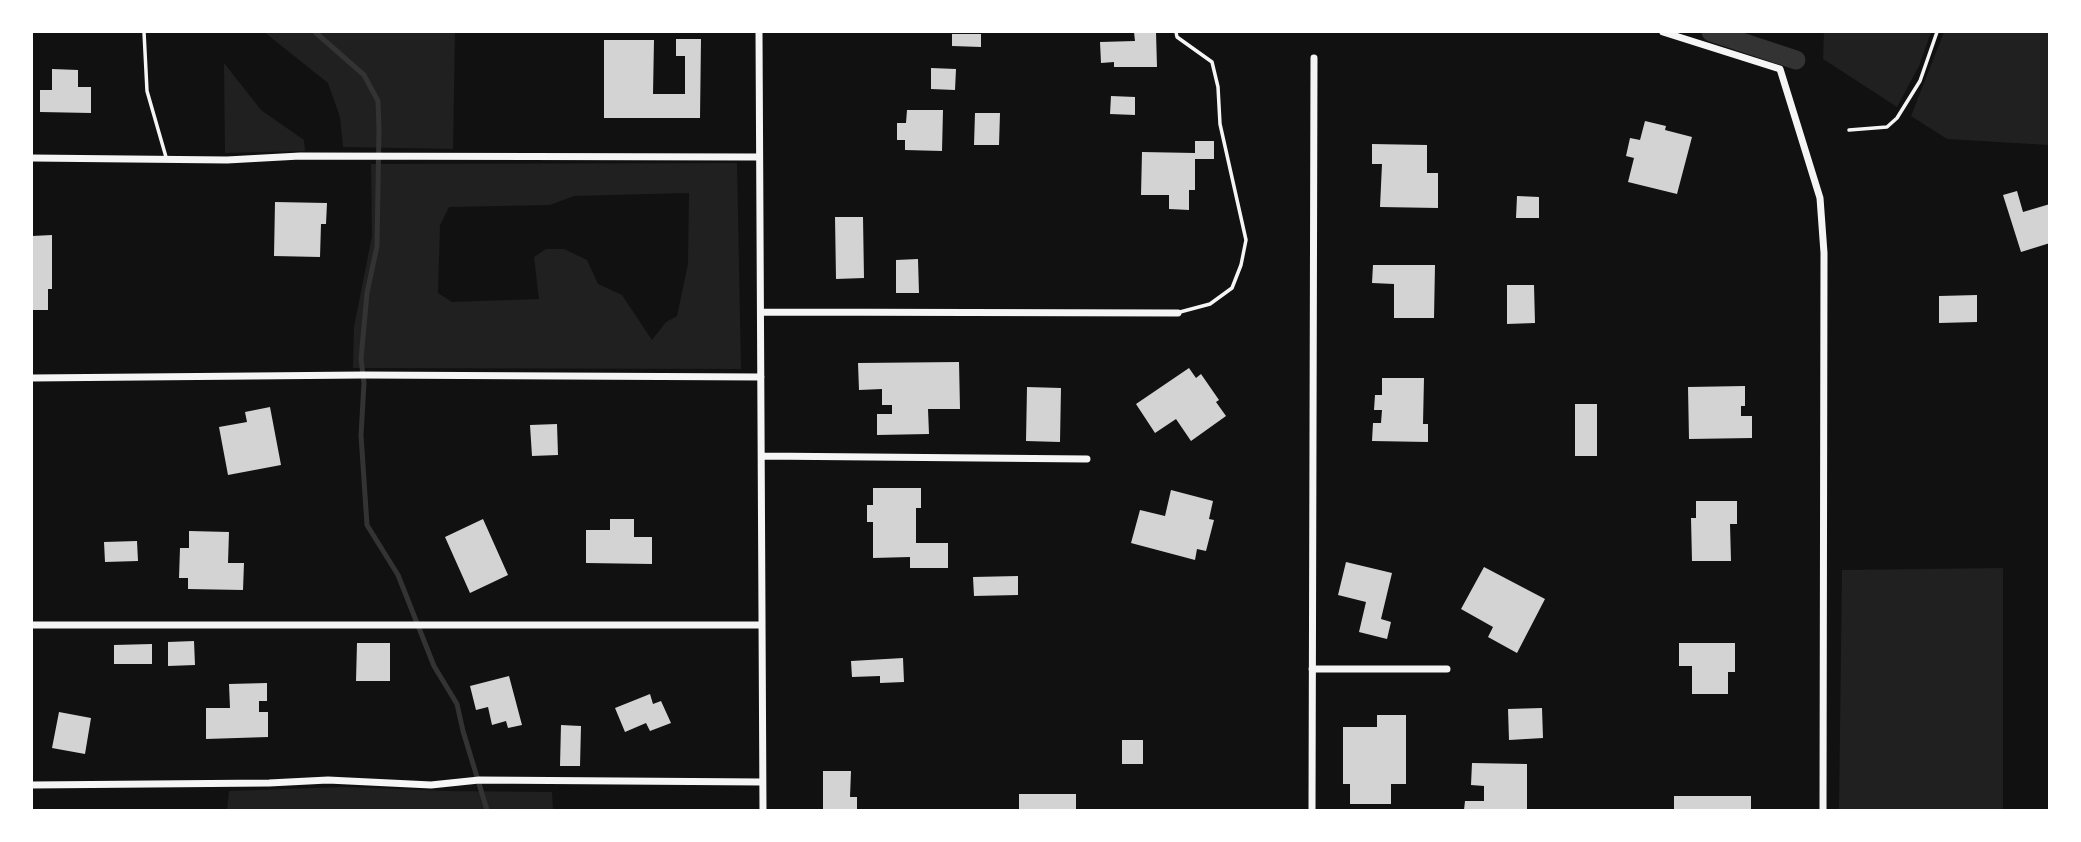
<!DOCTYPE html>
<style>
body{margin:0}
#map{position:relative;width:2081px;height:842px;overflow:hidden;background:#111;font-family:"Roboto Condensed",sans-serif}
canvas{display:block}
.frame{position:absolute;inset:0;border:33px solid #fff;pointer-events:none}
</style>
<div id="map">
<canvas width="2081" height="842"></canvas>
<div class="frame"></div>
</div>
<script>
const c = document.querySelector('canvas').getContext('2d');
c.lineJoin = 'round';
function fillPath(path, color) {
  c.fillStyle = color;
  c.fill(path, 'evenodd');
}
function toPath(rows) {
  const path = new Path2D();
  for (const r of rows) {
    path.moveTo(r[0], r[1]);
    for (let i = 2; i < r.length; i += 2) path.lineTo(r[i], r[i + 1]);
  }
  return path;
}
function stroke(path, color, width, dash) {
  c.strokeStyle = color;
  c.lineWidth = width;
  c.lineCap = dash ? 'butt' : 'round';
  c.setLineDash(dash || []);
  c.stroke(path);
}
fillPath(toPath([
 [264,32,455,32,453,149,343,147,340,117,328,83],
 [1824,32,1931,32,1919,66,1897,107,1823,59],
 [1944,32,2049,32,2049,145,1947,139,1911,116],
 [224,63,261,110,304,140,305,151,225,153],
 [737,163,741,369,353,368,354,327,372,236,371,164],
 [689,193,688,264,677,316,666,322,652,340,622,295,598,284,587,260,564,249,546,249,534,257,539,299,452,302,438,293,440,225,449,207,550,205,574,196],
 [2003,568,2003,810,1839,810,1842,570],
 [344,787,446,791,552,792,553,810,227,810,229,791]
]), '#202020');
stroke(toPath([
 [315,32,364,75,378,101,379,129,377,246,367,293,361,359,364,383,361,435,367,525,398,575,434,666,457,704,463,731,487,810]
]), '#333', 5);
stroke(toPath([
 [1711,32,1796,60]
]), '#333', 19);
fillPath(toPath([
 [1134,32,1156,32,1157,67,1114,67,1114,62,1101,63,1100,42,1135,41],
 [952,34,981,34,981,47,952,46],
 [676,39,701,39,700,118,604,118,604,40,654,40,653,94,685,94,685,56,676,56],
 [931,68,956,69,955,90,931,89],
 [52,69,78,70,78,87,91,87,91,113,40,112,40,90,52,90],
 [1111,96,1135,97,1135,115,1110,114],
 [907,110,943,110,942,151,905,150,905,140,897,140,897,123,906,123],
 [975,113,1000,113,999,145,974,145],
 [1645,121,1666,126,1665,130,1692,137,1677,194,1628,182,1634,158,1626,156,1630,138,1640,140],
 [1195,141,1214,141,1214,159,1195,159,1195,190,1189,190,1189,210,1169,209,1169,195,1141,195,1142,152,1195,153],
 [1372,144,1427,145,1427,173,1438,173,1438,208,1380,207,1382,164,1372,164],
 [2017,191,2023,212,2050,204,2050,243,2021,252,2003,195],
 [1517,196,1539,197,1539,218,1516,218],
 [275,202,327,203,326,224,321,224,320,257,274,256],
 [835,217,863,217,864,278,836,279],
 [52,235,52,289,48,289,48,310,32,310,32,236],
 [918,259,919,293,896,293,896,260],
 [1373,265,1435,265,1434,318,1394,318,1394,284,1372,283],
 [1507,285,1534,285,1535,323,1507,324],
 [1977,295,1977,322,1939,323,1939,296],
 [959,362,960,409,928,409,929,434,877,435,877,414,892,414,892,405,882,405,882,389,859,390,858,363],
 [1189,368,1196,378,1201,374,1219,400,1216,402,1226,416,1191,441,1176,419,1155,433,1136,404],
 [1382,378,1424,378,1423,424,1428,424,1428,442,1372,441,1373,423,1381,423,1382,410,1374,410,1375,395,1382,395],
 [1745,386,1745,406,1741,406,1741,416,1752,416,1752,438,1689,439,1688,387],
 [1027,387,1061,388,1060,442,1026,441],
 [1575,404,1597,404,1597,456,1575,456],
 [270,407,281,465,228,475,219,427,247,422,245,412],
 [557,424,558,455,532,456,530,425],
 [873,488,921,488,921,508,916,508,916,543,948,543,948,568,910,568,910,557,873,558,873,522,867,522,867,505,873,505],
 [1171,490,1213,501,1209,519,1214,520,1206,551,1197,549,1195,560,1131,543,1140,510,1165,516],
 [1696,501,1737,501,1737,524,1730,524,1731,561,1692,561,1691,518,1696,518],
 [483,519,508,575,470,593,445,537],
 [610,519,634,519,634,537,652,537,652,564,586,563,586,530,610,530],
 [189,531,229,532,228,563,244,563,243,590,188,589,188,578,179,578,180,548,189,548],
 [137,541,138,561,105,562,104,542],
 [1346,562,1392,573,1381,619,1391,622,1387,639,1359,632,1366,602,1338,595],
 [1484,567,1545,599,1517,653,1488,637,1493,627,1461,609],
 [1018,576,1018,595,974,596,973,577],
 [194,641,195,665,168,666,168,642],
 [357,643,390,643,390,681,356,681],
 [1679,643,1735,643,1735,672,1728,672,1728,694,1692,694,1692,666,1679,666],
 [152,644,152,664,114,664,114,645],
 [903,658,904,682,880,683,880,676,852,677,851,661],
 [509,676,522,725,508,728,506,721,492,725,488,707,476,710,470,686],
 [267,683,267,701,259,701,259,712,268,712,268,737,206,739,206,708,230,708,229,684],
 [650,694,653,704,661,701,671,723,650,731,646,723,625,732,615,708],
 [1542,708,1543,738,1509,740,1508,709],
 [59,712,91,718,85,754,52,748],
 [1377,715,1406,715,1406,784,1391,784,1391,804,1350,804,1350,784,1343,784,1343,727,1377,727],
 [561,725,581,726,580,766,560,766],
 [1122,740,1143,740,1143,764,1122,764],
 [1472,763,1527,764,1527,810,1464,810,1465,801,1484,801,1484,786,1471,785],
 [823,771,851,771,850,797,857,797,857,810,823,810],
 [1019,794,1076,794,1076,810,1019,810],
 [1674,796,1751,796,1751,810,1674,810]
]), '#d3d3d3');
stroke(toPath([
 [144,32,147,91,166,157],
 [1176,32,1177,37,1212,62,1218,87,1220,124,1246,240,1241,265,1232,288,1210,304,1180,312],
 [1849,130,1887,127,1897,118,1920,81,1937,32]
]), '#f5f5f5', 3.5);
stroke(toPath([
 [759,32,763,810],
 [1663,32,1780,69,1820,198,1824,253,1823,810],
 [32,158,227,160,300,156,759,157],
 [761,312,1178,313],
 [32,378,363,375,761,377],
 [762,456,1087,459],
 [32,625,762,625],
 [1312,669,1447,669],
 [32,785,269,783,328,780,431,785,479,780,762,782],
 [1312,810,1314,58]
]), '#f5f5f5', 7);
</script>
